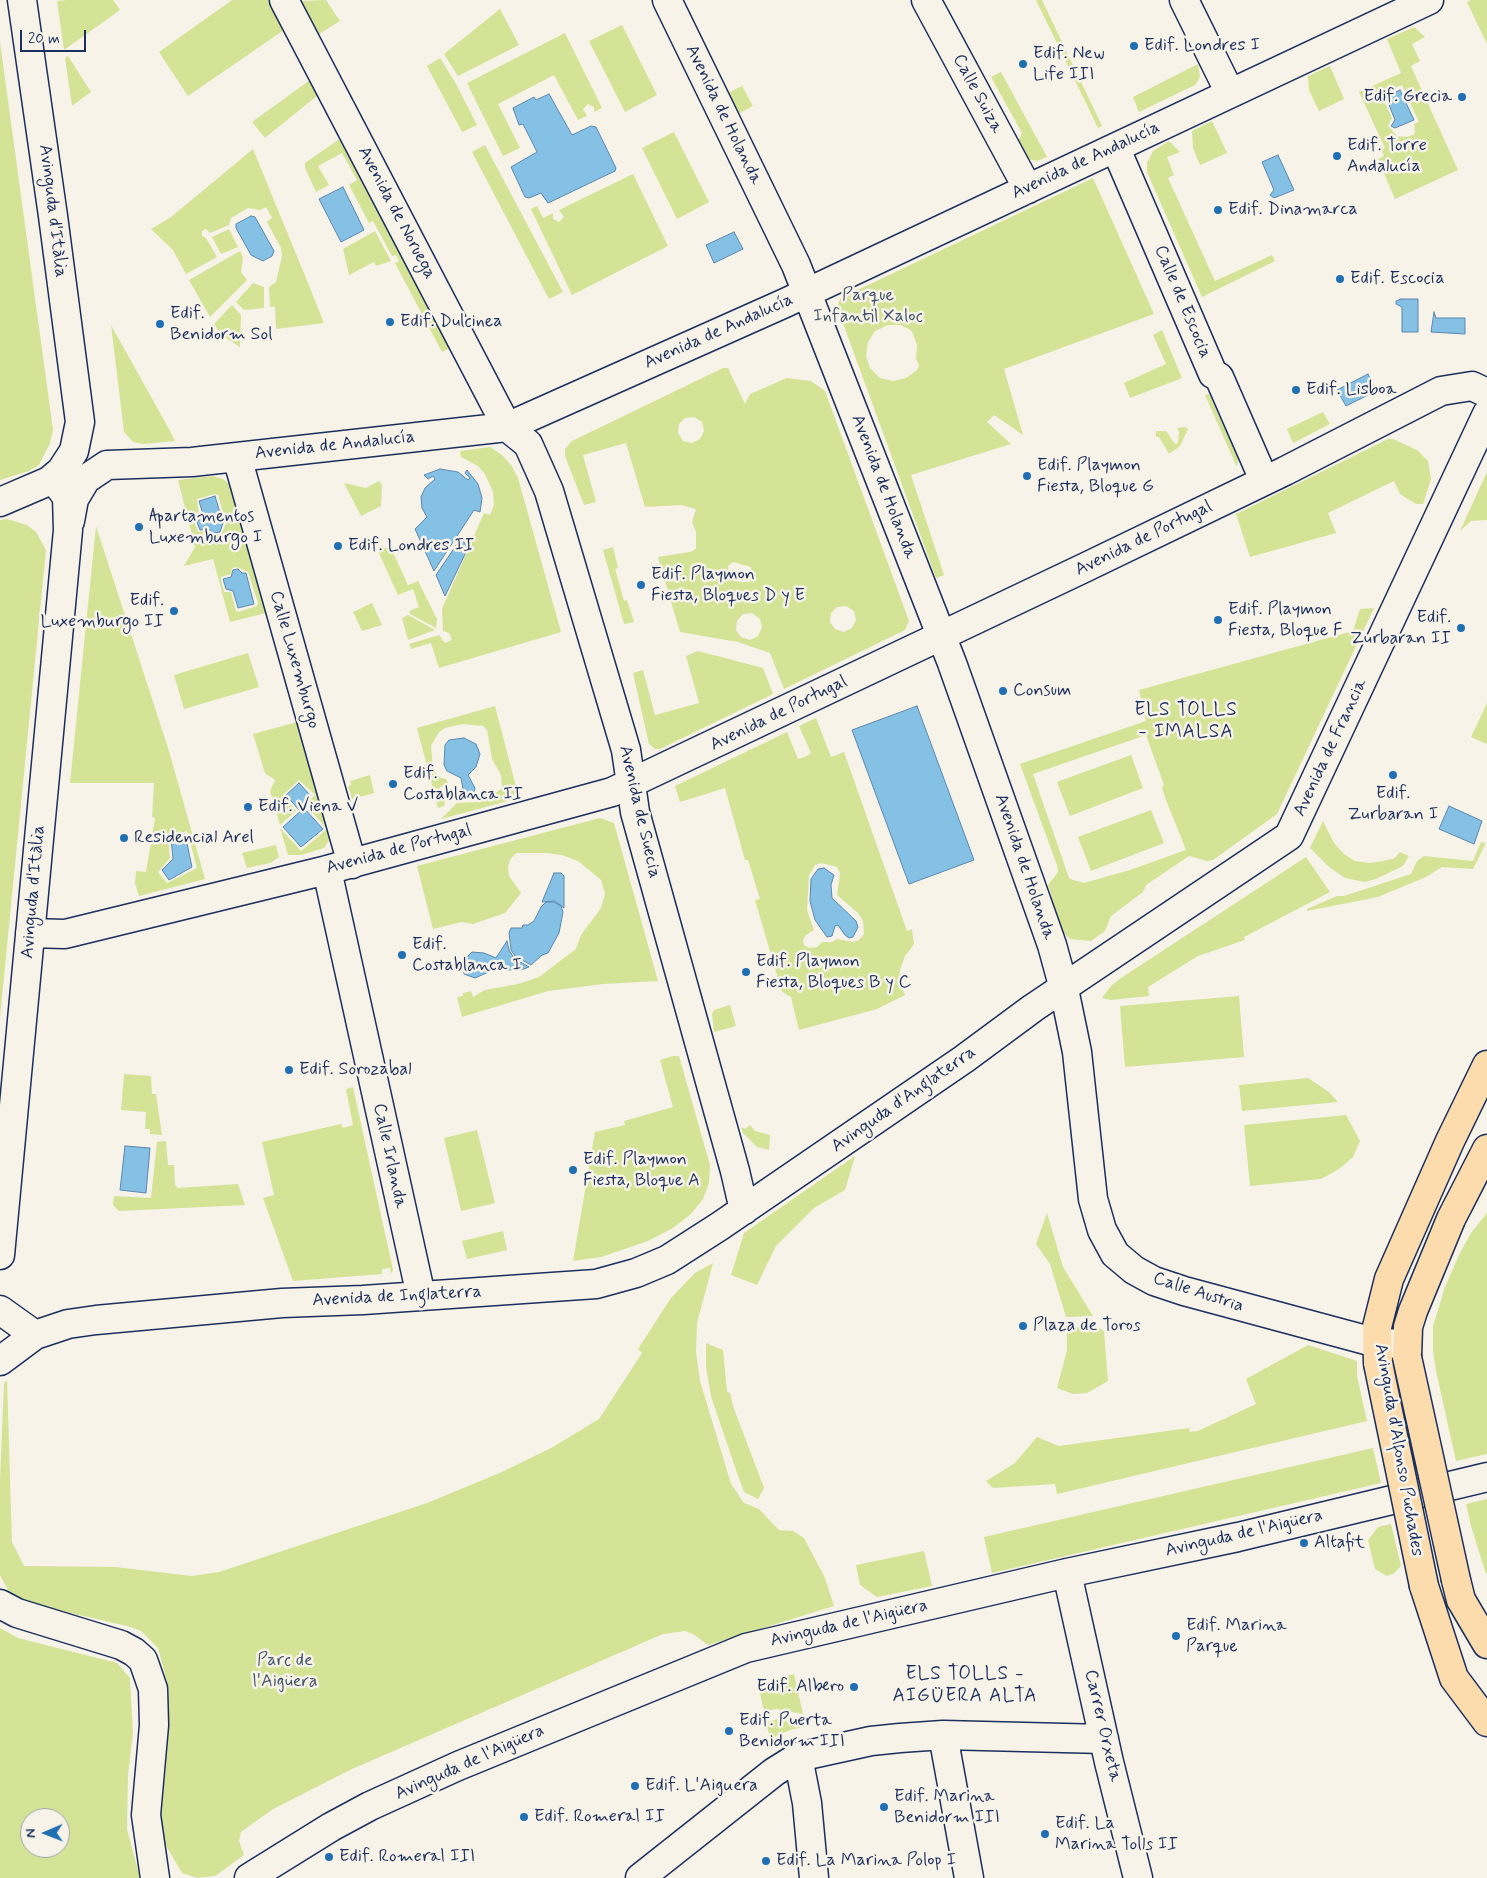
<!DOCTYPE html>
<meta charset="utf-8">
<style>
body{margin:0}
#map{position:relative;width:1487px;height:1878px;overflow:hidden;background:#f7f3e8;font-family:Mynerve,sans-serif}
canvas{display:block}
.north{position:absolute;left:20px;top:1808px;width:50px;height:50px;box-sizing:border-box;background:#f7f3e8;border:1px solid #9fa5b1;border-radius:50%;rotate:269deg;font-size:14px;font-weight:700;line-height:20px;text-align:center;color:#1b2f5e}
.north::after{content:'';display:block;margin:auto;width:18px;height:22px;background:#1f6fb2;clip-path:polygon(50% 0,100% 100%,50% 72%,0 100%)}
.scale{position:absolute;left:20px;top:30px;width:66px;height:22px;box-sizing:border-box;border:2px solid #1b2f5e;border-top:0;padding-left:6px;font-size:15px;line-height:18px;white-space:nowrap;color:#1b2f5e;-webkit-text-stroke:4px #f7f3e8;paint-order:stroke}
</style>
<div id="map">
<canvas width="1487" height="1878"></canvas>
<div class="north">N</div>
<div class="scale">20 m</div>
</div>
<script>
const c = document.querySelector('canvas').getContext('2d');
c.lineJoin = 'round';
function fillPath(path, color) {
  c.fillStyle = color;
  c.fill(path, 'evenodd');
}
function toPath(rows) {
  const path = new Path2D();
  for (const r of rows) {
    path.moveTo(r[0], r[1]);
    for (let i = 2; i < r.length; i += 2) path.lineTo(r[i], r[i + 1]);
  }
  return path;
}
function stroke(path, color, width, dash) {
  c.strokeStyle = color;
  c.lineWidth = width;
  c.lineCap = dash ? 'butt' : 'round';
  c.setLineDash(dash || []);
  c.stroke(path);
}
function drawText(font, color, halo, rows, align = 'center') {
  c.font = font + ' Mynerve,sans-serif';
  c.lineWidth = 5;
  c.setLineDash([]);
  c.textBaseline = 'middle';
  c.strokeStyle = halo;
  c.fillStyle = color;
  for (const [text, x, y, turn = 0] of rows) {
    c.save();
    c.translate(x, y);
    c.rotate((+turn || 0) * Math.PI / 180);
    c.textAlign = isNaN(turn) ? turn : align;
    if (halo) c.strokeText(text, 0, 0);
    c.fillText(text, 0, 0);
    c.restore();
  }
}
fillPath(toPath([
 [67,0,113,0,120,10,64,50,57,1],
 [232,0,268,0,284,30,188,96,159,52],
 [326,0,340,21,319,34,301,1],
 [1036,0,1042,0,1102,126,1098,128],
 [1471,0,1487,0,1487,44,1467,2],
 [500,9,519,45,458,76,444,54],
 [622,25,657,95,625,112,589,41],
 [1414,27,1425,37,1412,44,1420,61,1411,66,1458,170,1395,199,1378,159,1384,156,1381,150,1385,148,1359,92,1401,73,1387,39],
 [1402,85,1419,122,1414,124,1415,134,1407,137,1397,136,1388,126,1392,118,1381,94],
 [565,33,602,108,594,112,594,107,588,104,583,109,587,116,578,120,554,75,498,104,520,148,503,156,467,83],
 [0,42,53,430,50,443,39,465,29,471,0,480],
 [68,56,91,92,72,106,65,58],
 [440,58,455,82,477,125,462,132,427,66],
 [1198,64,1200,77,1195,85,1139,112,1133,97],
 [1330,66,1344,99,1319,111,1309,90,1308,76],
 [1001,72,1047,157,1037,161,1023,158,1016,146,1022,133,991,77],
 [310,80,318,95,265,138,252,122],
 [742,86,753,106,736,115,726,94],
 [1212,121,1227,153,1200,165,1193,148,1192,131],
 [674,132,709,202,677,219,642,148],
 [341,138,450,348,442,352,395,263,399,261,396,255,392,256,373,221,369,223,349,185,357,180,342,153,318,166,329,185,316,192,305,168,305,163],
 [1169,141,1180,152,1167,157,1174,175,1168,178,1215,281,1272,255,1275,261,1202,297,1147,172,1147,163,1153,151],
 [485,145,563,292,549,299,472,152],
 [253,149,310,288,324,323,276,329,275,307,270,307,269,287,276,282,282,256,281,248,267,222,272,218,266,207,260,210,248,208,231,218,229,225,210,233,206,229,202,231,202,236,206,238,217,257,186,274,173,250,151,229,171,217],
 [633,174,668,246,572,295,531,209,537,206,543,218,553,213,553,219,559,222,564,217,559,210],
 [1093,178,1154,314,1004,369,1023,435,994,415,987,422,1011,444,911,475,944,575,936,578,840,315,838,303,841,298],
 [888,325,901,325,912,331,917,345,916,359,919,365,917,370,906,378,893,381,880,378,870,368,866,356,868,342,875,331],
 [229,229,238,247,221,254,212,237],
 [375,231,391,261,376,266,374,262,349,275,343,249],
 [240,251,243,257,241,272,247,280,210,317,189,280],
 [253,283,264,287,264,308,244,310,236,302],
 [232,305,241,315,240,347,221,335,214,324],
 [111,325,169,429,175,441,144,444,133,442,124,432],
 [1162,330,1182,378,1130,398,1124,383,1166,364,1153,335],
 [723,368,728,368,745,404,750,394,787,378,811,381,825,391,909,621,905,630,784,689,770,653,738,642,680,632,658,557,690,552,696,549,696,532,692,522,696,509,681,505,645,507,626,443,583,455,596,502,584,505,565,456,565,449,572,441],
 [694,417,702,422,704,431,700,439,692,443,683,441,678,433,679,424,685,418],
 [733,562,751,567,753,576,749,582,740,582,729,576,728,566],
 [846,606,854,611,856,620,852,628,844,632,835,629,830,622,831,613,837,607],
 [752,613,760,619,762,627,758,636,750,640,741,637,736,630,737,621,743,614],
 [1209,394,1238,458,1237,467,1205,395],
 [1323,412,1330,424,1293,443,1287,429],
 [1185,427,1188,429,1180,446,1169,454,1159,437,1156,437,1156,431,1166,431,1175,444,1178,443,1179,432,1177,428],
 [1388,439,1393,439,1417,450,1428,461,1431,479,1423,504,1416,504,1400,494,1394,481,1328,513,1336,533,1250,557,1236,514],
 [490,447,502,455,511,465,518,478,561,632,439,668,431,643,411,649,409,644,439,635,445,643,452,640,449,633,443,631,442,609,484,513,490,515,494,505,493,492,485,474,478,466,461,457,460,451],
 [1487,472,1487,520,1471,521,1460,531],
 [213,476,223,479,230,485,266,613,230,622,213,559,184,566,195,547,178,480],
 [215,494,218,495,226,523,222,533,214,535,206,531,198,532,195,523,199,516,197,499],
 [237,567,248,572,258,603,257,606,238,612,236,611,231,592,224,592,221,580,221,577,231,574,232,568],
 [379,481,382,485,381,506,361,516,344,483,366,488],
 [7,519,27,525,36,532,46,550,0,1017,0,520],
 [96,526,169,751,205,879,139,896,135,883,136,871,146,872,155,818,152,817,154,783,70,783],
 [187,831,197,868,167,883,158,872,170,858,168,837],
 [390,546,408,585,418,581,437,619,436,628,410,614,409,611,419,607,413,589,398,595,378,551],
 [613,547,618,568,615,569,624,601,627,600,634,622,624,624,603,550],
 [372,603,382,625,362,631,353,612],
 [1374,608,1277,814,1213,860,1207,861,1189,856,1146,885,1143,892,1111,916,1105,931,1091,941,1070,939,1057,927,1050,904,1052,897,1048,885,1058,872,1057,865,1020,764,1146,721,1139,690,1353,631,1360,609],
 [1146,735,1164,785,1162,788,1166,800,1186,850,1130,870,1084,883,1073,880,1069,878,1033,774],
 [408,615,435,630,408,640,402,618],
 [698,651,763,668,773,694,660,749,655,749,649,744,633,673,643,670,655,715,699,703,686,656],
 [248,653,259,687,184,709,174,675],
 [1487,703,1487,744,1471,737],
 [495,706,519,798,441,819,457,803,478,802,488,792,497,792,502,788,501,775,492,759,487,730,483,726,463,724,445,728,439,732,431,746,433,768,438,777,446,779,448,783,440,787,445,802,444,806,438,808,417,728],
 [816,718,831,757,844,752,907,931,912,929,914,944,905,956,900,970,899,981,905,995,877,1009,799,1030,791,997,782,992,755,900,760,899,748,860,745,860,725,788,680,802,675,786,787,732,798,759,805,757,811,753,799,726],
 [821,863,837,867,840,873,837,895,858,913,863,921,864,934,859,940,853,942,837,939,832,942,822,942,817,947,809,948,804,945,803,940,806,935,814,930,807,910,809,876,815,865],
 [297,722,330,839,324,848,301,855,288,855,280,828,301,851,327,829,305,804,315,795,299,780,283,795,296,811,280,825,270,791,275,780,265,773,253,734],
 [1131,755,1143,788,1070,816,1057,782],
 [370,775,374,793,352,799,348,786,351,785,350,781],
 [1151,810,1164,843,1091,871,1078,837],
 [600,818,614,823,658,981,603,984,548,991,462,1017,457,997,463,996,463,993,471,991,473,997,485,990,518,984,539,977,576,949,581,935,601,908,605,894,601,880,578,861,562,855,546,853,516,853,510,860,508,867,509,876,521,893,505,913,473,924,462,922,433,929,417,866],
 [1323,821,1334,843,1344,854,1355,861,1369,863,1383,861,1395,858,1400,852,1409,856,1403,866,1376,879,1365,882,1345,878,1329,867,1310,848],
 [1481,842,1486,843,1473,869,1442,867,1426,877,1378,897,1307,911,1307,909,1337,896,1344,896,1411,874,1417,861,1424,856,1473,861],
 [276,845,279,857,270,863,247,868,242,853],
 [1306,857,1330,892,1244,937,1245,940,1198,956,1148,987,1149,996,1111,1000,1102,998,1111,986,1121,978],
 [1239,996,1244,1057,1125,1067,1120,1006],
 [730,1005,736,1026,714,1032,712,1014,714,1010],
 [673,1056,679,1056,710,1165,709,1183,703,1199,691,1214,673,1228,648,1241,601,1257,573,1261,595,1132,625,1125,624,1121,673,1107,660,1060],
 [124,1074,151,1076,152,1094,156,1094,162,1135,150,1134,150,1129,145,1129,146,1112,121,1110],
 [1308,1078,1329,1092,1338,1102,1242,1111,1239,1085],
 [353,1087,393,1270,391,1274,390,1268,382,1269,382,1274,293,1281,263,1198,274,1195,262,1142,341,1124,343,1128,353,1125,346,1089],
 [1346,1115,1360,1141,1353,1157,1339,1169,1321,1179,1250,1186,1244,1125],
 [750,1125,755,1131,770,1135,769,1150,757,1147,743,1133,741,1127,745,1129],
 [477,1130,495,1203,461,1211,444,1138],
 [166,1141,168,1165,174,1165,175,1185,178,1188,238,1184,245,1205,119,1211,113,1205,114,1196,151,1198,157,1142],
 [855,1156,845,1190,814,1208,776,1246,757,1285,731,1275,744,1233],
 [1047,1213,1063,1267,1093,1316,1066,1317,1050,1264,1036,1244],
 [1487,1213,1487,1454,1456,1461,1436,1371,1433,1351,1433,1326,1445,1287,1459,1255,1471,1233],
 [503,1231,507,1250,467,1259,462,1241],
 [713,1263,697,1323,696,1352,700,1381,731,1484,744,1503,759,1509,779,1530,793,1531,804,1538,825,1578,834,1606,708,1645,693,1634,685,1631,663,1634,352,1769,273,1809,241,1832,239,1841,244,1855,215,1876,197,1878,182,1873,164,1842,159,1822,169,1690,158,1648,141,1631,127,1626,27,1603,9,1592,0,1575,0,1480,4,1383,7,1380,12,1542,24,1566,115,1567,192,1576,219,1572,427,1503,502,1472,553,1447,599,1419,642,1353,638,1349,671,1298,695,1273],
 [1094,1325,1104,1331,1108,1381,1087,1393,1073,1394,1057,1388,1067,1350,1067,1328],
 [706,1343,723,1350,727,1392,730,1393,733,1406,764,1488,758,1499,744,1492,735,1467,711,1396,706,1367],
 [1308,1345,1357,1361,1357,1376,1367,1421,1057,1494,1055,1484,993,1488,986,1481,1015,1463,1037,1437,1059,1446,1189,1428,1190,1432,1198,1431,1256,1404,1246,1379],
 [1373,1448,1381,1483,992,1573,984,1537],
 [1487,1499,1487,1573,1486,1574,1471,1526,1466,1504],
 [1391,1524,1401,1566,1393,1574,1387,1576,1375,1569,1368,1540,1378,1527],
 [924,1551,932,1586,877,1597,860,1585,856,1565],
 [0,1628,18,1638,117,1663,130,1678,133,1733,128,1775,127,1829,140,1878,0,1878],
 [30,1818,60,1818,60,1848,30,1848],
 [794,1674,803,1714,776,1709,764,1712,758,1684],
 [778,1719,804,1725,804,1727,790,1730,770,1739,766,1722]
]), '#d5e396');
const water = toPath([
 [1400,90,1414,120,1395,128,1391,126,1395,120,1386,97,1400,90],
 [549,94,572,135,591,126,596,127,616,168,615,171,548,203,541,193,529,198,525,197,511,167,537,152,523,124,519,125,513,108,534,97,536,100,549,94],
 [1278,155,1294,190,1274,198,1270,195,1274,190,1262,162,1278,155],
 [343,187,364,230,341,242,319,199,343,187],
 [251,216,255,217,274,251,272,256,263,261,251,255,236,228,236,224,251,216],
 [734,232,743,249,714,263,706,245,734,232],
 [1401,299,1418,299,1418,332,1402,332,1402,307,1396,304,1396,301,1401,299],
 [1434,312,1436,318,1465,318,1465,334,1431,332,1434,312],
 [1368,374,1376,391,1346,406,1337,390,1368,374],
 [440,469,458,472,468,480,470,478,465,473,467,470,478,484,482,498,480,512,474,510,434,571,415,529,427,517,422,508,421,497,425,488,435,479,433,476,428,479,424,475,440,469],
 [215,496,223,523,220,532,214,533,208,529,200,530,197,522,203,514,199,501,215,496],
 [461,538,468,548,445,596,436,575,461,538],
 [238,569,242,573,246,573,254,604,238,608,233,591,226,589,223,579,231,577,233,570,238,569],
 [917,706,974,860,909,884,852,730,917,706],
 [464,738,476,744,480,754,476,767,468,775,475,788,474,792,470,794,463,789,461,778,447,771,444,765,445,745,449,740,464,738],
 [299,783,311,796,301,804,303,807,299,810,286,795,299,783],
 [1449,806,1482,821,1474,844,1439,829,1449,806],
 [304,808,323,829,301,847,283,827,304,808],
 [185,834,192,867,169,880,162,870,173,859,171,838,185,834],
 [824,868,834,875,831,885,832,898,856,921,858,927,853,937,849,938,845,935,838,925,835,926,832,936,827,937,815,920,810,901,811,879,818,869,824,868],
 [554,873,561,873,564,876,564,908,555,901,542,902,554,873],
 [546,902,554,902,561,906,563,912,559,933,548,953,542,955,531,965,515,956,511,950,509,933,511,928,522,928,523,925,528,925,534,921,541,907,546,902],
 [507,941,509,950,514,958,529,967,521,970,493,970,475,978,464,974,462,962,472,952,484,953,496,958,507,941],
 [125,1146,150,1148,146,1193,120,1190,125,1146]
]);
fillPath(water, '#85c1e5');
stroke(water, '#5b87af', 1);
const minor = toPath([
 [284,0,507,427,528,444,549,491,626,750,635,812,735,1171,744,1210],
 [667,0,796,265,952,663,1052,945,1064,989,1077,1052,1093,1199,1102,1230,1115,1254,1134,1270,1154,1281,1184,1291,1377,1343,1407,1344],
 [926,0,1028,189],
 [1184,0,1230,93],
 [1116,149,1213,374,1219,377,1264,480],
 [237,457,352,864],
 [107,465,192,462,507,427,785,303,1429,0],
 [0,502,49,481,61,471,74,451,80,422,53,216,22,0],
 [70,521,74,499,86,479,107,465],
 [327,870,421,1296],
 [30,933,65,934,327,870,612,792,1084,568,1285,471,1441,391,1472,386,1487,393],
 [0,1255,68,530,67,497,58,485,49,481],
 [0,1310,35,1335],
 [0,1361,35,1335,68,1324,96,1320,282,1303,363,1300,596,1284,636,1273,667,1260,720,1226,964,1059,1033,1008,1289,836,1487,414],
 [1067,1573,1109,1762,1138,1878],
 [0,1604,17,1613,121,1645,134,1652,143,1660,153,1689,154,1725,146,1815,155,1878],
 [943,1735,969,1878],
 [798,1757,807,1803,814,1878],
 [249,1878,331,1827,370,1806,458,1766,746,1648,1067,1573,1238,1537,1487,1477],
 [640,1878,774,1772,798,1757,871,1741,900,1738,943,1735,1104,1739]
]);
const major = toPath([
 [1407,1357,1408,1327,1413,1311,1451,1219,1487,1149],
 [1378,1363,1377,1327,1389,1279,1450,1141,1487,1065],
 [1456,1580,1461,1600,1487,1644],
 [1424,1586,1454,1678,1487,1722]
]);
stroke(minor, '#1b2f5e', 31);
stroke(major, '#1b2f5e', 31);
stroke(minor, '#f7f3e8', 28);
stroke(major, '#fcdcac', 28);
const majorBridge = toPath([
 [1407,1357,1456,1580],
 [1378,1363,1424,1586]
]);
stroke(majorBridge, '#1b2f5e', 31, []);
stroke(majorBridge, '#fcdcac', 28);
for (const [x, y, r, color] of [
 [1134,46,5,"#1f6fb2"],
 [1023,64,5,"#1f6fb2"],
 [1462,97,5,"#1f6fb2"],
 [1337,156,5,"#1f6fb2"],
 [1218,210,5,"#1f6fb2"],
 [1340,279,5,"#1f6fb2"],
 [390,322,5,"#1f6fb2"],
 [160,324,5,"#1f6fb2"],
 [1296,390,5,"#1f6fb2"],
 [1027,476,5,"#1f6fb2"],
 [139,527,5,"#1f6fb2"],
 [338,546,5,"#1f6fb2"],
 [641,585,5,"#1f6fb2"],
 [174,611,5,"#1f6fb2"],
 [1218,620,5,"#1f6fb2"],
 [1461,628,5,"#1f6fb2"],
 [1003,691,5,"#1f6fb2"],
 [1393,775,5,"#1f6fb2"],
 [393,784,5,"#1f6fb2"],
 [248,807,5,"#1f6fb2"],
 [124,838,5,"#1f6fb2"],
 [402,955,5,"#1f6fb2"],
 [746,972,5,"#1f6fb2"],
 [289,1070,5,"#1f6fb2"],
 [573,1170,5,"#1f6fb2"],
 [1023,1326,5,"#1f6fb2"],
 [1304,1543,5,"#1f6fb2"],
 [1176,1636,5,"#1f6fb2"],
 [854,1687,5,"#1f6fb2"],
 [729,1731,5,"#1f6fb2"],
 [635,1786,5,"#1f6fb2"],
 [884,1807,5,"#1f6fb2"],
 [524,1817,5,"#1f6fb2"],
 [1045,1834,5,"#1f6fb2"],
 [329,1857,5,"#1f6fb2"],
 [766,1861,5,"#1f6fb2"]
]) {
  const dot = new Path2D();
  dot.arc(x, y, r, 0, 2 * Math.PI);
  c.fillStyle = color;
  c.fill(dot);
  stroke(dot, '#f7f3e8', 2);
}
drawText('18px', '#1b2f5e', '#f7f3e8', [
 ["Edif. Londres I",1144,46],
 ["Edif. New",1033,54],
 ["Life III",1033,75],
 ["Edif. Grecia",1452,97,"right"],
 ["Edif. Torre",1347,146],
 ["Andalucía",1347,167],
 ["Edif. Dinamarca",1228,210],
 ["Edif. Escocia",1350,279],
 ["Edif.",170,314],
 ["Benidorm Sol",170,335],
 ["Edif. Dulcinea",400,322],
 ["Edif. Lisboa",1306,390],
 ["Edif. Playmon",1037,466],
 ["Fiesta, Bloque G",1037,487],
 ["Apartamentos",149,517],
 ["Luxemburgo I",149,538],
 ["Edif. Londres II",348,546],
 ["Edif. Playmon",651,575],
 ["Fiesta, Bloques D y E",651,596],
 ["Edif.",164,601,"right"],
 ["Luxemburgo II",164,622,"right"],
 ["Edif. Playmon",1228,610],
 ["Fiesta, Bloque F",1228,631],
 ["Edif.",1451,618,"right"],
 ["Zurbaran II",1451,639,"right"],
 ["Consum",1013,691],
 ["Edif.",403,774],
 ["Costablanca II",403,795],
 ["Edif.",1393,794,"center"],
 ["Zurbaran I",1393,815,"center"],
 ["Edif. Viena V",258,807],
 ["Residencial Arel",134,838],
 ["Edif.",412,945],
 ["Costablanca I",412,966],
 ["Edif. Playmon",756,962],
 ["Fiesta, Bloques B y C",756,983],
 ["Edif. Sorozabal",299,1070],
 ["Edif. Playmon",583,1160],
 ["Fiesta, Bloque A",583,1181],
 ["Plaza de Toros",1033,1326],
 ["Altafit",1314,1543],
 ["Edif. Marina",1186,1626],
 ["Parque",1186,1647],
 ["Edif. Albero",844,1687,"right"],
 ["Edif. Puerta",739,1721],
 ["Benidorm III",739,1742],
 ["Edif. L'Aiguera",645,1786],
 ["Edif. Marina",894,1797],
 ["Benidorm III",894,1818],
 ["Edif. Romeral II",534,1817],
 ["Edif. La",1055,1824],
 ["Marina Tolls II",1055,1845],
 ["Edif. Romeral III",339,1857],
 ["Edif. La Marina Polop I",776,1861]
], 'left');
drawText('18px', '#1b2f5e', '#f7f3e8', [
 ["Calle Suiza",977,94,62],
 ["Avenida de Holanda",723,115,64],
 ["Avenida de Andalucía",1086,161,-25],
 ["Avinguda d'Itàlia",52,211,83],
 ["Avenida de Noruega",396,213,62],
 ["Calle de Escocia",1182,302,67],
 ["Avenida de Andalucía",719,332,-24],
 ["Avenida de Andalucía",335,446,-6],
 ["Avenida de Holanda",883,487,69],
 ["Avenida de Portugal",1144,539,-26],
 ["Calle Luxemburgo",294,660,74],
 ["Avenida de Portugal",779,714,-26],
 ["Avenida de Francia",1331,748,-65],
 ["Avenida de Suecia",639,812,77],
 ["Avenida de Portugal",399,850,-15],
 ["Avenida de Holanda",1024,867,71],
 ["Avinguda d'Itàlia",34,892,-85],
 ["Avinguda d'Anglaterra",904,1100,-35],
 ["Calle Irlanda",389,1156,78],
 ["Calle Austria",1198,1293,18],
 ["Avenida de Inglaterra",397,1297,-3],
 ["Avinguda d'Alfonso Puchades",1398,1450,80],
 ["Avinguda de l'Aigüera",1244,1534,-13],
 ["Avinguda de l'Aigüera",849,1624,-13],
 ["Carrer Orxeta",1102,1726,77],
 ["Avinguda de l'Aigüera",470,1763,-24]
]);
drawText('18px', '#405369', '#f7f3e8', [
 ["Parque",868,296],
 ["Infantil Xaloc",868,317],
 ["Parc de",285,1661],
 ["l'Aigüera",285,1682]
]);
c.letterSpacing = '1px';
drawText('19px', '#1b2f5e', '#f7f3e8', [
 ["ELS TOLLS",1186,711],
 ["- IMALSA",1186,733],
 ["ELS TOLLS -",965,1675],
 ["AIGÜERA ALTA",965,1697]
]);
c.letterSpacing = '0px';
</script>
